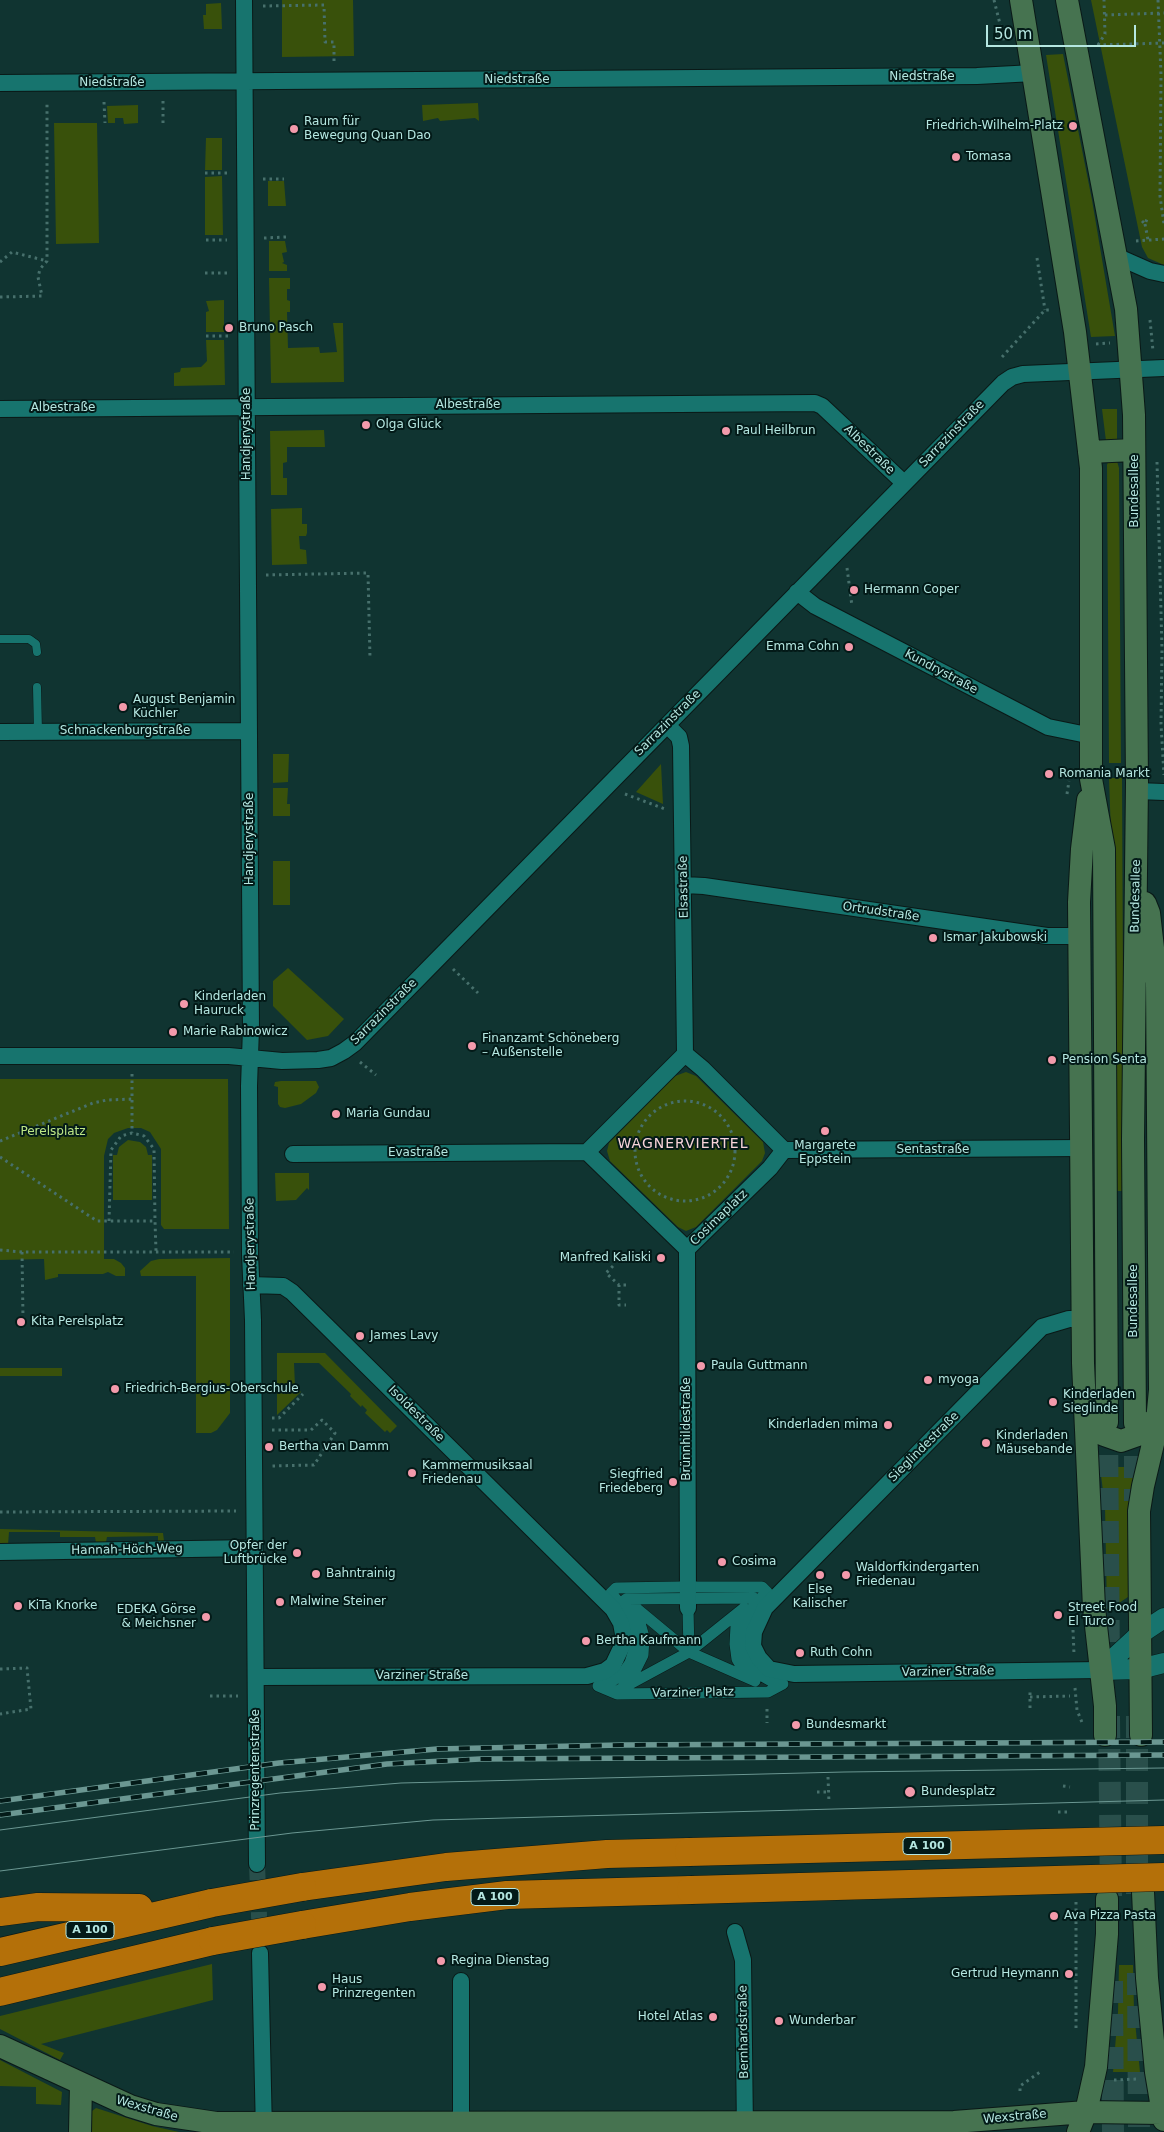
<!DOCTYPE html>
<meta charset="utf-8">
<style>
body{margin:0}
#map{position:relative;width:1164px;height:2132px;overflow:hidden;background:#103431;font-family:"DejaVu Sans",sans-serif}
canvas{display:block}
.scale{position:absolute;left:986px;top:25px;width:150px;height:22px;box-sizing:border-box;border:2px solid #b5e7e1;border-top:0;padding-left:6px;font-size:15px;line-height:18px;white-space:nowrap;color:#b5e7e1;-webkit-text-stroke:4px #031a18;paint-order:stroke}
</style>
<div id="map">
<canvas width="1164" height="2132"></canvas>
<div class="scale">50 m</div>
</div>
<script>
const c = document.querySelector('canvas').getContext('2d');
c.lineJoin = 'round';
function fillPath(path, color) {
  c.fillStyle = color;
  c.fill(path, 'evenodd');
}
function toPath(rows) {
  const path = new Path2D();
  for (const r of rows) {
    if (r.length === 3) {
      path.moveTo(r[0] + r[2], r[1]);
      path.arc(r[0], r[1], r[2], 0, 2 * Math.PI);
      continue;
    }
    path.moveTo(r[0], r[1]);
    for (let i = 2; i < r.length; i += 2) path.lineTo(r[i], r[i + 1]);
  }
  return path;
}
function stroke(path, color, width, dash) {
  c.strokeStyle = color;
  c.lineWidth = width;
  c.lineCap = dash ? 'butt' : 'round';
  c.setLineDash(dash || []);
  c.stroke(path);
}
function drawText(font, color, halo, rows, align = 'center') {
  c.font = font + ' "DejaVu Sans",sans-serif';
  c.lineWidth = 4;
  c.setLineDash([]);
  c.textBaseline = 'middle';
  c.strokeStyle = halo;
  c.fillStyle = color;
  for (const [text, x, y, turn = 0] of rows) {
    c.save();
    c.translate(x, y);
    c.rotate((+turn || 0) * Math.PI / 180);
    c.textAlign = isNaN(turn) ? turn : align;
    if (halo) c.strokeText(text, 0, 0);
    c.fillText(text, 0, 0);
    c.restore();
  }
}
fillPath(toPath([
 [282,0,353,0,354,56,282,57],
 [1091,0,1164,0,1164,265,1148,258,1142,247],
 [221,3,222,29,204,29,203,15,206,15,206,4],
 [1063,54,1092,200,1115,336,1091,337,1046,55],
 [478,103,479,121,475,118,440,121,438,118,423,121,422,105],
 [138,105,138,123,124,124,123,118,115,118,115,123,108,123,107,106],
 [54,123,97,123,99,243,56,244],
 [206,138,222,138,222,170,205,170],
 [222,176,223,235,205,235,205,177],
 [268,181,284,181,286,206,268,206],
 [269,241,285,241,287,252,282,253,284,262,282,263,287,265,287,271,269,271],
 [269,278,290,278,290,289,287,289,287,300,290,301,290,312,287,312,288,348,319,347,320,353,337,352,333,323,343,323,344,382,271,383],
 [224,300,224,332,206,332,206,312,209,311,206,301],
 [206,340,224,340,225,385,174,386,174,373,180,372,181,368,201,367,207,361],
 [1102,409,1117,409,1117,440,1106,441],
 [324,430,325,447,287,447,287,462,283,463,283,478,287,478,287,495,271,495,270,431],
 [1117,461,1119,468,1121,763,1109,763,1107,465,1108,462],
 [302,508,302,524,307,524,307,533,306,536,299,536,300,549,306,550,307,564,272,565,271,509],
 [273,754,289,754,288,782,273,783],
 [661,764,663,804,636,792],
 [1109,778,1122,778,1124,1191,1116,1191,1113,893],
 [273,788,288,788,287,804,290,804,290,816,273,816],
 [273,861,290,861,290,905,273,905],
 [288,968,344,1019,328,1036,307,1040,273,1006,273,981],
 [686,1072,696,1076,763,1142,765,1153,762,1161,696,1227,686,1231,678,1227,610,1161,607,1151,609,1143,675,1076],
 [0,1079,228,1079,229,1229,164,1229,161,1225,161,1149,150,1132,141,1128,128,1128,114,1133,108,1139,104,1156,104,1259,114,1259,121,1263,125,1268,125,1276,116,1276,108,1272,103,1274,58,1274,58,1277,45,1280,44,1259,0,1260],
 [281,1081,316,1081,319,1087,316,1093,301,1104,285,1108,280,1107,278,1104,278,1087,274,1086,275,1082],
 [128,1140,140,1142,146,1147,148,1155,152,1155,152,1200,113,1200,113,1155,117,1155,119,1147],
 [275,1173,309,1173,309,1190,307,1188,296,1200,276,1201],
 [230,1258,230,1413,217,1430,211,1433,196,1433,196,1276,141,1276,140,1271,151,1261,159,1259],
 [277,1353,325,1353,397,1426,390,1433,387,1430,385,1432,365,1413,367,1410,362,1405,361,1407,350,1396,351,1394,319,1363,294,1363,295,1386,301,1392,277,1415],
 [0,1368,62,1368,62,1376,0,1376],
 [1100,1467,1138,1467,1131,1595,1107,1611,1105,1507],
 [0,1529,163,1533,164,1541,158,1542,158,1536,107,1537,106,1542,96,1543,95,1537,60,1537,60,1532,9,1532,8,1545,0,1545],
 [212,1964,213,2000,41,2044,64,2053,60,2060,0,2029,0,2016],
 [1119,1965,1133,1965,1134,2011,1140,2072,1113,2072,1118,2012],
 [0,2060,62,2092,61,2105,36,2104,36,2087,0,2086],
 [96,2108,152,2126,179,2132,90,2132,92,2111]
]), '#39510b');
stroke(toPath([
 [257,1864,260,1941]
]), '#294f4b', 16, [16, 8]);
stroke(toPath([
 [1107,1422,1109,1669],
 [1135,1423,1135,1501],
 [1109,1716,1111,1896],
 [1137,1716,1137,1894],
 [1138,1973,1139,2132],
 [1112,1981,1113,2132]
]), '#294f4b', 22, [22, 11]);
const service = toPath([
 [0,639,29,639,36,644,37,652],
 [37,687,38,732]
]);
const pedestrian = toPath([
 [678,1587,762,1587,767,1592,754,1605,745,1623,744,1654,750,1667,757,1673,771,1681,783,1684,768,1692,617,1694,598,1686,611,1682,623,1673,630,1663,635,1647,634,1626,629,1614,611,1593,616,1588,678,1587],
 [624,1601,626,1599,754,1598,758,1601],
 [630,1603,689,1652,755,1681],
 [688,1608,689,1652],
 [742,1612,736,1626,735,1644,737,1659,745,1672],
 [624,1683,634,1673,643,1655,644,1637,638,1616],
 [617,1691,689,1652,744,1608]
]);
const minor = toPath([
 [244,0,251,1028,249,1086,250,1254,253,1320,257,1864],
 [0,83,977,76,1034,73],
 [1116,256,1150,271,1164,274],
 [0,409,815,403,822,406,904,483],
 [797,592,815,606,1048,727,1092,736],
 [667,725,679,737,681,746,685,1054],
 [0,732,249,731],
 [1137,791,1164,792],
 [684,885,704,886,1047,936,1079,936],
 [685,1054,703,1069,784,1150,770,1168,687,1249,587,1152,685,1054],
 [0,1056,229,1056,282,1061,318,1060,331,1058,344,1051,355,1043,1003,383,1012,377,1023,374,1164,368],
 [784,1150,1082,1148],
 [293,1154,587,1152],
 [687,1249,688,1608],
 [251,1285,283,1286,292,1292,613,1609,621,1623,623,1634,622,1646,613,1665,605,1671,587,1676,256,1677],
 [1083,1319,1069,1319,1042,1327,765,1608,754,1632,753,1646,759,1658,769,1669,794,1674,1101,1670],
 [0,1552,254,1548],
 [735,1932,743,1960,745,2132],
 [260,1953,264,2132],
 [461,1981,461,2132]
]);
const tertiary = toPath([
 [1101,1670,1140,1634,1164,1618],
 [1101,1670,1140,1669,1164,1663]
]);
const secondary = toPath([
 [1021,0,1075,332,1091,468,1091,779,1104,849,1107,1422],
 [1067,0,1126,309,1134,415,1137,783,1133,1139,1135,1423],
 [1089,452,1134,450],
 [1088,800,1082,849,1079,902,1083,1363,1094,1608,1105,1706,1105,1735],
 [1088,1418,1104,1435,1121,1441,1138,1435,1154,1420],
 [1141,1735,1139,1511,1143,1486,1156,1431,1160,1390,1157,983,1149,913,1145,903],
 [1143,1892,1147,1978,1156,2072,1164,2120],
 [0,2046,130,2106,156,2114,216,2123,954,2122,1086,2112,1162,2113],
 [80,2132,81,2085],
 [1078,2132,1086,2112,1096,2067,1107,1934,1107,1899]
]);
const motorway = toPath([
 [302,1887,446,1867,607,1854,689,1852],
 [0,1912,38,1907,139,1908],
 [302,1925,410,1907,507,1895,691,1890],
 [0,1952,212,1903],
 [0,1992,213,1941]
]);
stroke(service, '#0a1917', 9);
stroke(pedestrian, '#0a1917', 12);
stroke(minor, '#0a1917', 18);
stroke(tertiary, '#0a1917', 21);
stroke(secondary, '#0a1917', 24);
stroke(motorway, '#0a1917', 29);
stroke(toPath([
 [994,0,1005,44],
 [1158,0,1161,75,1160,196,1164,224],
 [263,6,324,5,325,42,334,42,334,63],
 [1105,15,1164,13],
 [1097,45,1164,43],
 [1098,45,1105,34,1104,0],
 [163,101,163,123],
 [104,102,105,123],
 [205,173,227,173],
 [263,179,284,179],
 [1142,221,1145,224,1147,219],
 [1145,224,1148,240],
 [264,238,286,237],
 [206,240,227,240],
 [1136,241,1164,239],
 [1037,258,1045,310],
 [0,262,12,252,47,261],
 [205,273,228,273],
 [0,297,42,296,38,277,40,269,47,261,47,102],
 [1150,320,1153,351],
 [206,336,228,336],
 [1096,344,1110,343],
 [1002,357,1045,310,1051,310],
 [1157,462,1162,649,1161,724,1164,775],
 [847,568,852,606],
 [266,575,368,573,370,658],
 [625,794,665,809],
 [1067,794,1069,781],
 [453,969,478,993],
 [360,1062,376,1075],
 [132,1074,132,1133],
 [685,1151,50],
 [0,1141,93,1103,107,1100,132,1099],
 [0,1157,97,1221,155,1221,156,1251],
 [109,1221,111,1150,121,1136,132,1133,144,1136,154,1149,155,1221],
 [0,1250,22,1252,234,1252],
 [22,1252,23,1318],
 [613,1266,606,1273,619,1285],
 [626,1285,619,1285,619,1305,626,1305],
 [272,1418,279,1418,303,1394],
 [272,1430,311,1430,322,1420,335,1433,314,1465,272,1466],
 [0,1512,236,1511],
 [1073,1630,1074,1654],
 [0,1669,27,1668,31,1709,0,1714],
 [1075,1688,1077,1710,1083,1725],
 [210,1696,238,1696],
 [1030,1697,1070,1696],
 [1030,1708,1030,1689],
 [767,1709,767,1723],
 [828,1777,829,1803],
 [1063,1786,1070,1787],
 [817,1792,828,1792],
 [1058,1812,1069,1812],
 [1076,1902,1076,2028],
 [1114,2080,1138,2079],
 [1020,2091,1020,2086,1040,2072]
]), '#47706c', 3, [2.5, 4]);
stroke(service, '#17746e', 8);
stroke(pedestrian, '#17746e', 11);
stroke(minor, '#17746e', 16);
stroke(tertiary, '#17746e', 20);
stroke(secondary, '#467350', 22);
stroke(motorway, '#b47009', 28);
stroke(toPath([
 [0,1830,280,1793,401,1783,844,1772,1164,1768],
 [0,1871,292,1833,433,1820,1164,1800]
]), '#6b9792', 1);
const rail = toPath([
 [0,1801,279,1763,437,1749,621,1745,1164,1742],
 [0,1815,387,1764,480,1759,1164,1755]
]);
stroke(rail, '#6b9792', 5.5);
stroke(rail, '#031a18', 4, [11]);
const motorwayBridge = toPath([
 [689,1852,1164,1840],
 [691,1890,1164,1877],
 [212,1903,302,1887],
 [213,1941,302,1925]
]);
stroke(motorwayBridge, '#0a1917', 29, []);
stroke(motorwayBridge, '#b47009', 28);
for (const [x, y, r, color] of [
 [1073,126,5,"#f39aab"],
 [294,129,5,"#f39aab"],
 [956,157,5,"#f39aab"],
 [229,328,5,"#f39aab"],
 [366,425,5,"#f39aab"],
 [726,431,5,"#f39aab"],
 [854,590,5,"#f39aab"],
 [849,647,5,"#f39aab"],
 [123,707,5,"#f39aab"],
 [1049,774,5,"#f39aab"],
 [933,938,5,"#f39aab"],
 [184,1004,5,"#f39aab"],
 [173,1032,5,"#f39aab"],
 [472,1046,5,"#f39aab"],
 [1052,1060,5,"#f39aab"],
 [336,1114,5,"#f39aab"],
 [825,1131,5,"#f39aab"],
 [661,1258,5,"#f39aab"],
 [21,1322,5,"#f39aab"],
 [360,1336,5,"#f39aab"],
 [701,1366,5,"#f39aab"],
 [928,1380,5,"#f39aab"],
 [115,1389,5,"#f39aab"],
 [1053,1402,5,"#f39aab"],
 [888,1425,5,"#f39aab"],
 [986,1443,5,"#f39aab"],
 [269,1447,5,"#f39aab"],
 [412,1473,5,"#f39aab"],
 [673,1482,5,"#f39aab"],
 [297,1553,5,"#f39aab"],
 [722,1562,5,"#f39aab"],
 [316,1574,5,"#f39aab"],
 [820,1575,5,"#f39aab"],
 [846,1575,5,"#f39aab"],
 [280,1602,5,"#f39aab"],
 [18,1606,5,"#f39aab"],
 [1058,1615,5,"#f39aab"],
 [206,1617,5,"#f39aab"],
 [586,1641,5,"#f39aab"],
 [800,1653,5,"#f39aab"],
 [796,1725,5,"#f39aab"],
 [910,1792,6,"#f39aab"],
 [1054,1916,5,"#f39aab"],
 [441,1961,5,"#f39aab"],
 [1069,1974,5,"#f39aab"],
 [322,1987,5,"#f39aab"],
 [713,2017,5,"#f39aab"],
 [779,2021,5,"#f39aab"]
]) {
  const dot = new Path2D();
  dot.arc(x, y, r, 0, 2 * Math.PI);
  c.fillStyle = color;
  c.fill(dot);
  stroke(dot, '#031a18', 2);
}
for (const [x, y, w] of [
 [927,1846,48],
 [495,1897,48],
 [90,1930,48]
]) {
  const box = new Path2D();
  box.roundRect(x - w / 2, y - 8.5, w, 17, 4);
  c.fillStyle = '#031a18';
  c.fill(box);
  stroke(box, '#b5e7e1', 1);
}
drawText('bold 11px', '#b5e7e1', null, [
 ["A 100",927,1846],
 ["A 100",495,1897],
 ["A 100",90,1930]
]);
drawText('12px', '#b5e7e1', '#031a18', [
 ["Niedstraße",922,77],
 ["Niedstraße",517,80],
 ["Niedstraße",112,83],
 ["Albestraße",468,405],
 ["Albestraße",63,408],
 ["Handjerystraße",247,434,-90],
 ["Sarrazinstraße",952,434,-46],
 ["Albestraße",869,450,44],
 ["Bundesallee",1135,491,-90],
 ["Kundrystraße",941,672,28],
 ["Sarrazinstraße",668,723,-45],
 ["Schnackenburgstraße",125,731],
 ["Handjerystraße",250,839,-90],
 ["Elsastraße",684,887,-91],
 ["Bundesallee",1136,896,-89],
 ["Ortrudstraße",881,912,8],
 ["Sarrazinstraße",384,1012,-45],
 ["Sentastraße",933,1150],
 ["Evastraße",418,1153],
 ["Cosimaplatz",719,1218,-44],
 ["Handjerystraße",251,1244,-91],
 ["Bundesallee",1134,1301,-90],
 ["Isoldestraße",416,1414,45],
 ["Brünnhildestraße",687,1429,-90],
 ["Sieglindestraße",924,1447,-45],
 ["Hannah-Höch-Weg",127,1550,-1],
 ["Varziner Straße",948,1672,-1],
 ["Varziner Straße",422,1676],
 ["Varziner Platz",693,1693,-1],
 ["Prinzregentenstraße",256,1770,-90],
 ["Bernhardstraße",744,2032,-91],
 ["Wexstraße",147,2109,16],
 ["Wexstraße",1015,2117,-5]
]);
drawText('12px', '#b5e7e1', '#031a18', [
 ["Raum für",304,122],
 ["Bewegung Quan Dao",304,136],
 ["Friedrich-Wilhelm-Platz",1063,126,"right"],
 ["Tomasa",966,157],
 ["Bruno Pasch",239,328],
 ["Olga Glück",376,425],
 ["Paul Heilbrun",736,431],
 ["Hermann Coper",864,590],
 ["Emma Cohn",839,647,"right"],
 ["August Benjamin",133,700],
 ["Küchler",133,714],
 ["Romania Markt",1059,774],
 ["Ismar Jakubowski",943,938],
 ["Kinderladen",194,997],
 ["Hauruck",194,1011],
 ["Marie Rabinowicz",183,1032],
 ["Finanzamt Schöneberg",482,1039],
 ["– Außenstelle",482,1053],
 ["Pension Senta",1062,1060],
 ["Maria Gundau",346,1114],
 ["Margarete",825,1146,"center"],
 ["Eppstein",825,1160,"center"],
 ["Manfred Kaliski",651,1258,"right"],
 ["Kita Perelsplatz",31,1322],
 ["James Lavy",370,1336],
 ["Paula Guttmann",711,1366],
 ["myoga",938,1380],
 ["Friedrich-Bergius-Oberschule",125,1389],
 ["Kinderladen",1063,1395],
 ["Sieglinde",1063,1409],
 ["Kinderladen mima",878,1425,"right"],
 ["Kinderladen",996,1436],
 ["Mäusebande",996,1450],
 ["Bertha van Damm",279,1447],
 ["Kammermusiksaal",422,1466],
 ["Friedenau",422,1480],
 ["Siegfried",663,1475,"right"],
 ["Friedeberg",663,1489,"right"],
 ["Opfer der",287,1546,"right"],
 ["Luftbrücke",287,1560,"right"],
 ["Cosima",732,1562],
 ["Waldorfkindergarten",856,1568],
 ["Friedenau",856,1582],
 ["Bahntrainig",326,1574],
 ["Else",820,1590,"center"],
 ["Kalischer",820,1604,"center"],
 ["Malwine Steiner",290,1602],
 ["KiTa Knorke",28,1606],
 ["Street Food",1068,1608],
 ["El Turco",1068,1622],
 ["EDEKA Görse",196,1610,"right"],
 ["& Meichsner",196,1624,"right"],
 ["Bertha Kaufmann",596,1641],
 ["Ruth Cohn",810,1653],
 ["Bundesmarkt",806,1725],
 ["Bundesplatz",921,1792],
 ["Ava Pizza Pasta",1064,1916],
 ["Regina Dienstag",451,1961],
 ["Gertrud Heymann",1059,1974,"right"],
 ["Haus",332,1980],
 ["Prinzregenten",332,1994],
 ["Hotel Atlas",703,2017,"right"],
 ["Wunderbar",789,2021]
], 'left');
drawText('12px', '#bee786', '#031a18', [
 ["Perelsplatz",53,1132]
]);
c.letterSpacing = '1px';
drawText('14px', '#f7d3d9', '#031a18', [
 ["WAGNERVIERTEL",683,1144]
]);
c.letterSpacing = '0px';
</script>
